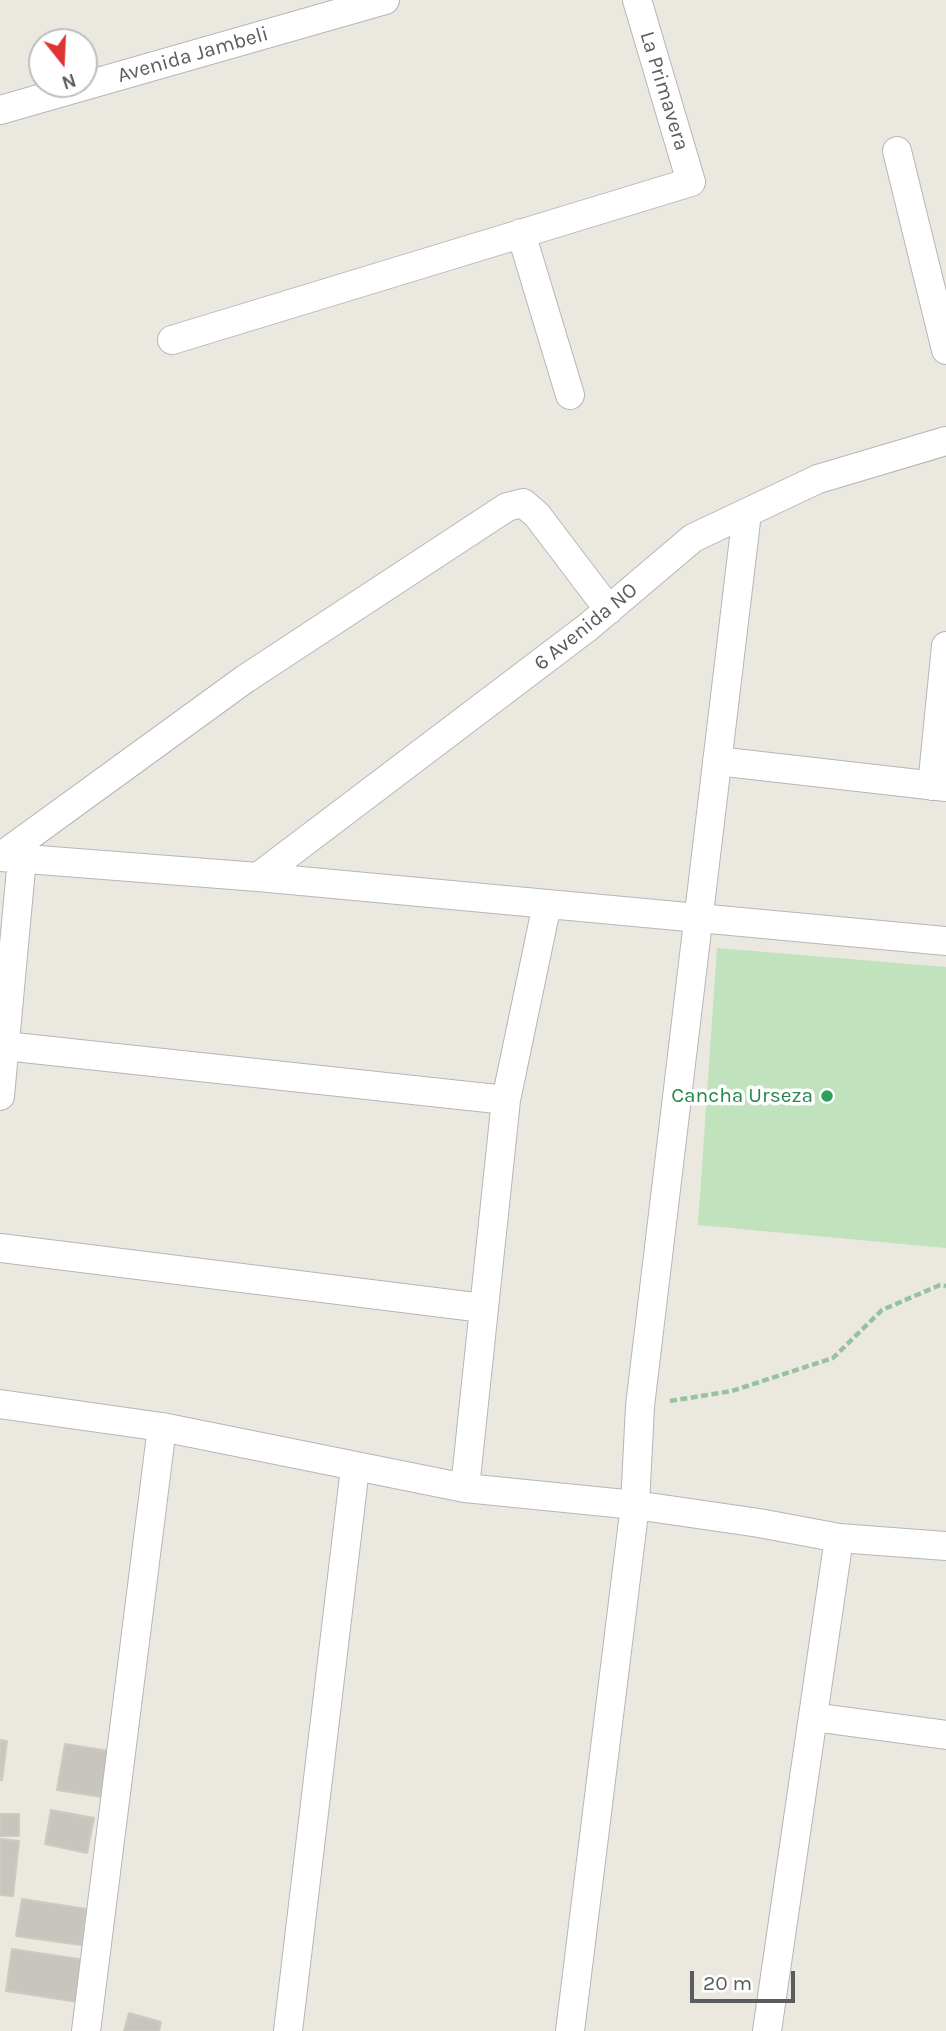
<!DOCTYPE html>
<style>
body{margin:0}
#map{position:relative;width:946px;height:2031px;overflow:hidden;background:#ebe8e0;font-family:Karla,sans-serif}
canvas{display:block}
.north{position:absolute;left:28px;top:28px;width:70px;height:70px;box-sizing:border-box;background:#fff;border:2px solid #bdbebf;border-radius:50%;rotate:162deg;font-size:19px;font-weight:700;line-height:28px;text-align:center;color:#595d60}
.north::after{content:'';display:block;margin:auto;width:24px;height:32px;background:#de3433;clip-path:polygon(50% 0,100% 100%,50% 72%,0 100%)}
.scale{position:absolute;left:690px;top:1971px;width:105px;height:32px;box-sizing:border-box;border:4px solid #595d60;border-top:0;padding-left:9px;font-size:21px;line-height:24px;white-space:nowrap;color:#595d60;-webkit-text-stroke:5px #fff;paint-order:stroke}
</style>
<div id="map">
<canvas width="946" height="2031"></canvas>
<div class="north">N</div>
<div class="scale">20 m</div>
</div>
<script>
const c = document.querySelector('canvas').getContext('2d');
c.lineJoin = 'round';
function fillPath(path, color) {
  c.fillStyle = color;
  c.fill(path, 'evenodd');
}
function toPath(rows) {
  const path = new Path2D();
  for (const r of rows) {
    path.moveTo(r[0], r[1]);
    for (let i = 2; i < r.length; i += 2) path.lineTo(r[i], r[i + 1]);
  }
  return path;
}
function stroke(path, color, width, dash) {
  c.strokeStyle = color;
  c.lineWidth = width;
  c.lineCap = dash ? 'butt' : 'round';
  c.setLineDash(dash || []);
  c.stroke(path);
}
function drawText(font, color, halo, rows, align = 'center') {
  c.font = font + ' Karla,sans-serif';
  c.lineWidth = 7;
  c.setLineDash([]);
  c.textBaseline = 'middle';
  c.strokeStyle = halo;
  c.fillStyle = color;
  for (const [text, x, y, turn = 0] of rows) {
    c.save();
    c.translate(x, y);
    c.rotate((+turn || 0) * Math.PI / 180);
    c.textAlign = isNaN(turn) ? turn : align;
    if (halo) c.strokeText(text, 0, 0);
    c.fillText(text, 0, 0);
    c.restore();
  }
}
fillPath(toPath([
 [717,948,946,967,946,1248,698,1225]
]), '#c0e2bd');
const building = toPath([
 [0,1740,7,1741,2,1780,0,1780,0,1740],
 [65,1744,109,1751,102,1797,57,1790,65,1744],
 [51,1810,94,1818,87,1853,45,1844,51,1810],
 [0,1814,19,1814,19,1836,0,1836,0,1814],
 [0,1839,19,1841,13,1896,0,1895,0,1839],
 [22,1899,86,1909,81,1945,16,1936,22,1899],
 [12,1949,85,1960,78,2002,6,1991,12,1949],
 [129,2013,161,2022,159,2031,124,2031,129,2013]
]);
fillPath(building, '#c8c5bf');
stroke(building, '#cfc9bf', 2);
const street = toPath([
 [0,110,385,0],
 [897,151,946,350],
 [521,233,570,395],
 [172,340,691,182,637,0],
 [717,761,946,787],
 [932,786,946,646],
 [0,857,258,877,946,941],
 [0,857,245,679,507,507,523,503,537,515,609,610],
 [258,877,588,627,693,538,818,479,946,441],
 [5,1046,506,1100],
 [0,1096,22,858],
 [0,1248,483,1308],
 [0,1404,162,1427,465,1488,635,1505,759,1523,839,1538,946,1546],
 [465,1488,506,1100,547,904],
 [813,1717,946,1735],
 [86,2031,162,1427],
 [288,2031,355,1468],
 [570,2031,635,1505,640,1406,747,513],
 [767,2031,839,1538]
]);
stroke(street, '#b3b6ba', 30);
stroke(toPath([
 [670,1401,732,1391,833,1358,882,1310,940,1285,946,1286]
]), '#97c2a0', 4.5, [7, 3.5]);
stroke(street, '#fff', 28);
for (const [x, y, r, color] of [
 [827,1096,7,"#2e9e5b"]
]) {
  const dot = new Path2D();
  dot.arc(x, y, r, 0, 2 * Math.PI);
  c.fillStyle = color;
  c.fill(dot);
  stroke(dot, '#fff', 2.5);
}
drawText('21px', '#595d60', '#fff', [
 ["Avenida Jambeli",193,55,-16],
 ["La Primavera",664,91,73],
 ["6 Avenida NO",586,627,-39]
]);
drawText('21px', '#27864d', '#fff', [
 ["Cancha Urseza",813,1096]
], 'right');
</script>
